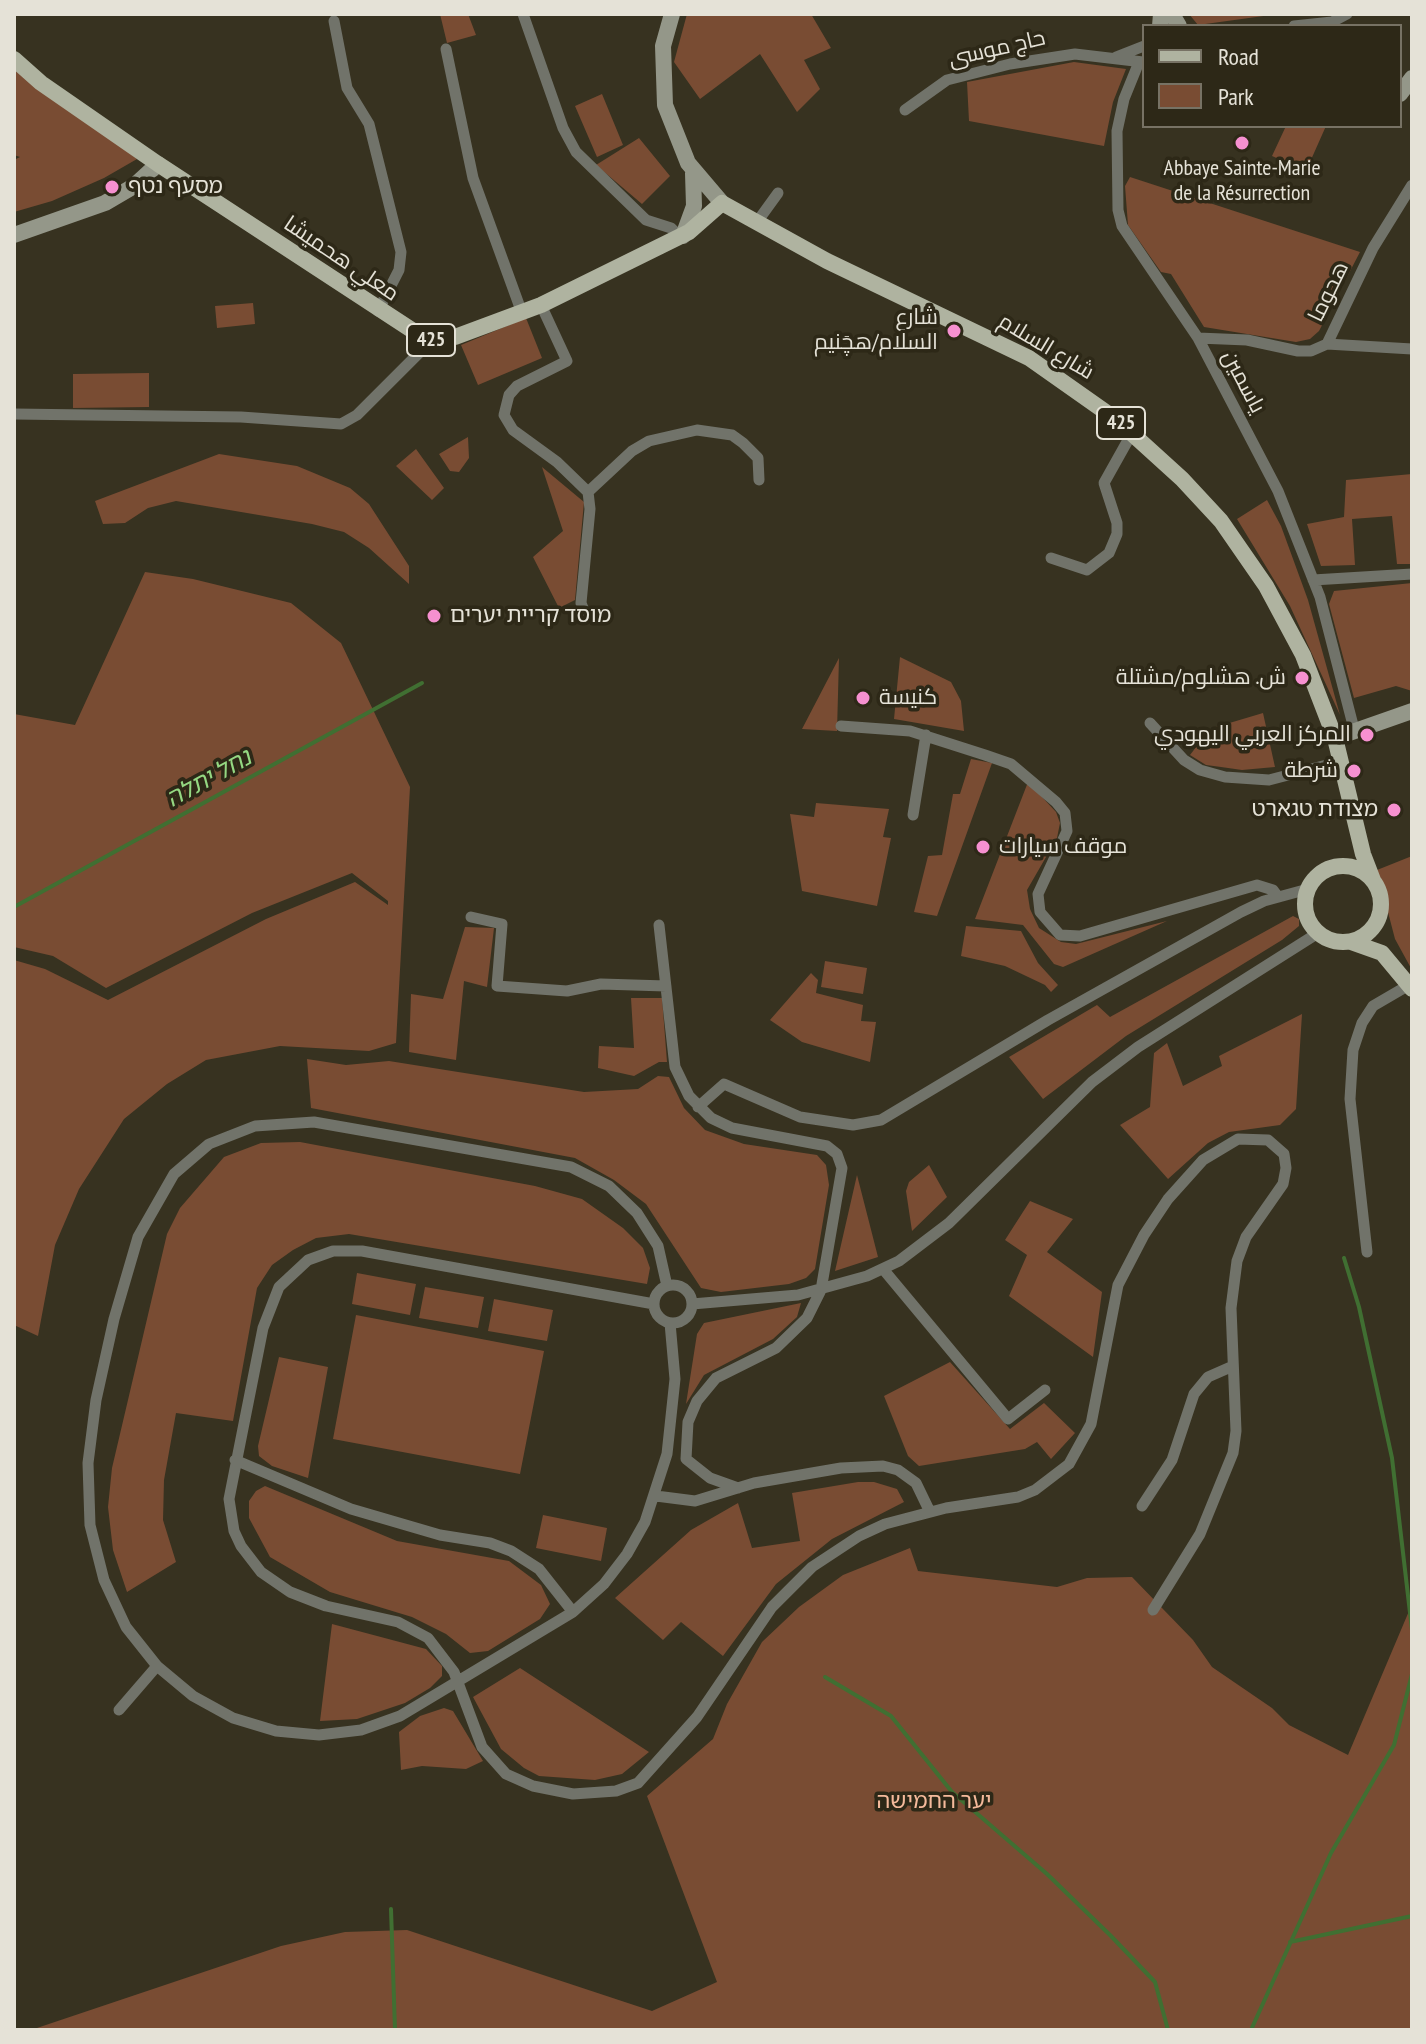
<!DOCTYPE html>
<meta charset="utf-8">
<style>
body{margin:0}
#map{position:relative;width:1426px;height:2044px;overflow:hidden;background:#373220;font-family:"PT Sans Narrow",sans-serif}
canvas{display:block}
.frame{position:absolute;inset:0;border:16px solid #e5e2d7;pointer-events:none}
.legend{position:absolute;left:1142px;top:24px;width:260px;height:104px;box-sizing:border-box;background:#2d2817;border:2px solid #777264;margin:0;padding:10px 14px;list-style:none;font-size:24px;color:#e5e2d7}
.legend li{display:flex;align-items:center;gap:16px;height:40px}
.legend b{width:40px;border:2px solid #777264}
</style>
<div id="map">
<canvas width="1426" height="2044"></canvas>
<div class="frame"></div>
<ul class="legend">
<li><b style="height:10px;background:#afb3a0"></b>Road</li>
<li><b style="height:22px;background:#794c33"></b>Park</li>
</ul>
</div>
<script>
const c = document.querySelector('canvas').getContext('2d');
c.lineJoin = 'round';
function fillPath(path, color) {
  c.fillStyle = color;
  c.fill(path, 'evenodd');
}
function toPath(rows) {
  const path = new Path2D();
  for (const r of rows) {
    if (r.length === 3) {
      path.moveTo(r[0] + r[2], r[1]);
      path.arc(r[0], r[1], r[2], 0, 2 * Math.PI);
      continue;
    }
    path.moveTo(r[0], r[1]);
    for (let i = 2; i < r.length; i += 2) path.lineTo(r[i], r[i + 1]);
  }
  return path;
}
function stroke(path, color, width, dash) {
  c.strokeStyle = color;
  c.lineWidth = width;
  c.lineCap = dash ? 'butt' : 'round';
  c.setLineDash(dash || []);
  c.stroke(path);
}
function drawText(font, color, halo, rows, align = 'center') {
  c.font = font + ' "PT Sans Narrow",Cairo,"Noto Sans Hebrew",sans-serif';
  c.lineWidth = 7;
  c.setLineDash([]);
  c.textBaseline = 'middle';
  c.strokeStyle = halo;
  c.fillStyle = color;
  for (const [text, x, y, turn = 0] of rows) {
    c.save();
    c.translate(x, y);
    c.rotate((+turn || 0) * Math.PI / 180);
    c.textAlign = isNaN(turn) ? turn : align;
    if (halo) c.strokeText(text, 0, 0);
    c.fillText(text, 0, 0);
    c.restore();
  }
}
fillPath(toPath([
 [440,14,468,14,476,35,447,43],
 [687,14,811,14,831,48,804,60,820,89,797,112,760,54,700,99,674,62],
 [1189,14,1278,14,1198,25],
 [14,62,137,159,104,178,52,201,14,212,14,160,20,157,14,155],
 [1074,62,1126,69,1113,102,1104,146,969,121,967,82],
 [602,94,623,145,597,157,575,106],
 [1286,126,1326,126,1306,171,1272,156],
 [639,138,670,176,642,204,596,165],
 [1130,177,1360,252,1319,331,1310,339,1296,342,1204,327,1171,274,1161,272,1128,225,1125,186],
 [253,303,255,324,217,328,215,306],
 [526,318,542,358,478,385,461,345],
 [149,373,149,407,73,408,73,374],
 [468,437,469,458,459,472,450,471,439,454],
 [416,449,444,488,432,500,396,466],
 [219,454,297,466,350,488,369,504,409,566,409,584,369,548,344,532,312,524,176,501,148,508,125,523,103,524,95,501],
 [542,467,584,502,575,600,559,608,533,557,563,531],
 [1412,474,1412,564,1397,564,1392,516,1352,519,1355,565,1321,566,1307,524,1344,517,1346,480],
 [1267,500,1281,526,1308,600,1340,715,1290,606,1237,519],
 [145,572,193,579,291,603,341,643,410,787,396,1043,369,1051,280,1046,206,1060,167,1084,124,1119,79,1189,55,1245,38,1336,14,1325,14,960,45,969,108,1000,266,919,355,882,388,905,388,901,352,873,252,913,106,988,53,956,14,947,14,714,75,725],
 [1412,583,1412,691,1396,686,1354,698,1329,604,1334,591],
 [900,657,951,682,961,701,964,731,894,719],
 [839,658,837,731,802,729],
 [1263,713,1275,767,1242,770,1221,767,1206,765,1190,755,1206,734,1216,727],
 [971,759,992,763,937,916,914,912,928,856,942,855,953,794,960,794],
 [1028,782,1056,812,1060,823,1057,838,1027,890,1030,909,1039,928,1061,942,1076,944,1167,921,1063,967,1054,964,1023,925,975,919],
 [816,803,889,809,883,837,891,838,877,906,802,891,790,814,814,817],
 [1412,856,1412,970,1395,939,1377,870],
 [1293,916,1299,919,1299,926,1282,940,1126,1036,1043,1099,1009,1057,1097,1005,1110,1017],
 [966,926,1021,931,1038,963,1058,985,1051,992,1045,985,1005,966,961,956],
 [465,927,494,928,487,987,464,981,456,1060,409,1052,411,994,443,999],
 [825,961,867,968,863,994,821,987],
 [811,973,818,980,816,993,863,1005,861,1021,876,1022,870,1062,802,1042,770,1020],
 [631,998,662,998,667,1062,659,1062,634,1076,598,1068,599,1046,634,1048],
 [1302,1014,1296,1109,1280,1125,1229,1132,1208,1143,1168,1179,1120,1125,1150,1107,1154,1053,1167,1043,1183,1086,1222,1066,1219,1056],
 [307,1059,346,1065,389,1061,584,1092,638,1089,658,1076,669,1077,684,1108,705,1130,744,1144,817,1155,826,1165,829,1185,815,1269,806,1278,789,1284,721,1292,701,1288,646,1204,614,1180,575,1158,311,1108],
 [300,1142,535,1186,582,1199,623,1228,643,1248,650,1268,647,1284,349,1234,316,1238,293,1250,272,1265,257,1288,233,1421,176,1413,164,1480,163,1520,176,1562,127,1592,113,1550,108,1507,112,1468,167,1234,180,1208,224,1157,261,1143],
 [929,1165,947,1197,912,1231,906,1191,909,1182],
 [857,1175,878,1257,835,1271],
 [1030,1201,1073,1219,1047,1252,1102,1292,1093,1357,1009,1296,1027,1255,1005,1240],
 [357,1273,416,1284,410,1315,352,1304],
 [425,1287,484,1297,478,1328,419,1318],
 [494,1299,553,1310,547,1341,488,1331],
 [801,1303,797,1317,773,1339,704,1375,686,1404,697,1334,704,1323],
 [356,1315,544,1351,520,1474,333,1439],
 [279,1357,328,1367,308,1478,272,1466,259,1456,258,1446],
 [950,1362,1010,1429,1044,1403,1075,1433,1051,1459,1037,1442,1025,1449,919,1466,908,1456,884,1396],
 [858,1482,874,1482,897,1489,904,1502,832,1539,776,1584,723,1656,681,1622,663,1640,615,1598,691,1530,738,1503,752,1548,800,1541,792,1493],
 [265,1486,397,1541,509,1561,541,1585,550,1604,540,1619,488,1651,470,1653,446,1634,412,1617,330,1592,270,1557,249,1518,249,1501,256,1491],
 [543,1515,607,1528,601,1561,536,1548],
 [910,1548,918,1571,1057,1587,1087,1578,1132,1577,1193,1640,1212,1667,1272,1708,1289,1725,1348,1755,1412,1604,1412,2030,31,2030,281,1946,345,1932,407,1930,652,2011,717,1982,647,1796,713,1739,727,1704,762,1642,799,1607,843,1575],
 [332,1624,426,1649,442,1666,442,1676,430,1688,405,1703,357,1719,320,1721],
 [520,1668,649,1752,622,1774,595,1780,539,1776,524,1768,501,1749,473,1697],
 [444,1708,453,1711,483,1761,466,1769,422,1766,401,1770,399,1732,420,1716]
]), '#794c33');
stroke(toPath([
 [14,907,422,683],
 [1344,1258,1359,1307,1392,1458,1412,1630],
 [825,1677,891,1716,952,1792,1047,1874,1110,1935,1155,1982,1168,2030],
 [391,1909,395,2030],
 [1290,1942,1412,1916],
 [1251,2030,1331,1853,1394,1745,1412,1674]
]), '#406f32', 4);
stroke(toPath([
 [523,14,563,128,576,152,646,220,671,228,680,237],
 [334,21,347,88,369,124,401,252,399,270,378,311],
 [1294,26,1332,22,1347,14],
 [446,49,473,178,522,313],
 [1116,57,1144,46],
 [1139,62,1124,99,1117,131,1118,210,1122,226,1198,338,1278,491,1320,597,1354,729],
 [905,110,947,80,1010,64,1075,54,1143,62],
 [757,222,778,193],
 [541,305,567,361,517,386,509,395,504,415,513,430,557,462,588,492,590,509,581,603,584,611,598,617],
 [1198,338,1247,340,1298,351,1311,351,1327,344,1373,248,1412,185],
 [1327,344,1412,349],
 [14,414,241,417,341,424,357,415,432,340],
 [588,492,632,451,649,441,697,430,732,435,743,443,758,458,759,480],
 [1051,558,1087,570,1109,553,1117,534,1117,523,1104,483,1132,433],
 [1313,580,1412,574],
 [1150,723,1184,760,1200,770,1225,777,1269,780,1342,761],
 [841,726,910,731,985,755,1011,764,1056,802,1065,813,1067,831,1038,894,1040,912,1060,935,1080,936,1257,885,1273,890,1278,897],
 [913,815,926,735],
 [471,917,502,924,497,986,567,991,601,984,666,986],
 [659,925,675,1067,689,1096,711,1118,732,1128,827,1146,837,1154,842,1168,821,1290,807,1318,776,1348,716,1378,697,1401,688,1422,686,1459,710,1478,738,1488],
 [698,1107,724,1084,800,1117,853,1125,881,1120,1048,1020,1241,912,1264,901,1308,889],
 [1367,1252,1350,1099,1353,1050,1362,1023,1373,1006,1409,985],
 [883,1269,1008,1419,1045,1390],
 [673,1304,19],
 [667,1286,658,1246,637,1213,609,1186,571,1167,314,1122,255,1126,209,1144,174,1174,138,1237,114,1319,96,1400,88,1463,90,1525,104,1580,126,1627,157,1666,193,1696,233,1718,276,1731,319,1735,361,1730,400,1716,573,1612,604,1584,627,1554,645,1522,667,1454,675,1379,670,1323],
 [654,1304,362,1251,333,1251,308,1260,279,1287,263,1328,229,1499,234,1531,241,1546,261,1572,290,1592,326,1606,398,1622,428,1638,454,1672,482,1747,506,1774,533,1786,573,1794,616,1791,638,1783,697,1717,772,1607,812,1567,859,1536,885,1524,946,1508,1018,1497,1035,1490,1069,1464,1091,1424,1118,1285,1144,1235,1168,1199,1203,1160,1238,1139,1268,1140,1284,1154,1286,1168,1283,1184,1246,1237,1237,1261,1231,1308,1236,1431,1233,1453,1200,1534,1153,1610],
 [692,1304,798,1295,867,1276,899,1261,949,1223,1092,1082,1138,1047,1318,933],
 [235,1460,351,1509,440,1535,490,1543,511,1551,539,1569,573,1612],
 [656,1496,695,1501,754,1483,841,1468,883,1466,898,1470,916,1483,930,1512],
 [1142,1506,1172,1460,1194,1394,1208,1377,1233,1366],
 [119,1710,157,1666]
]), '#71736a', 11);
stroke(toPath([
 [672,14,663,46,665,105,688,163,722,203],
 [1172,14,1179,26],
 [1160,26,1161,14],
 [1400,94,1412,78],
 [14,235,105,203,134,186,158,164],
 [683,236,694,206,693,173],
 [1335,738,1412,711]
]), '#949789', 16);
stroke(toPath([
 [14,59,41,83,158,164,424,338,455,337,541,305,689,232,722,203,827,261,1029,358,1117,420,1182,479,1221,521,1266,586,1303,655,1335,738,1363,854,1373,880],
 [1343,904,38],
 [1351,942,1382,953,1412,989]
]), '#afb3a0', 16);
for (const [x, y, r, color] of [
 [1242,143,8,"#f690d0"],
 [112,187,8,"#f690d0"],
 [954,331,8,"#f690d0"],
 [434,616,8,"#f690d0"],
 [1302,678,8,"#f690d0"],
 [863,698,8,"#f690d0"],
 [1367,735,8,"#f690d0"],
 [1354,771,8,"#f690d0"],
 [1394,810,8,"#f690d0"],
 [983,847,8,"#f690d0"]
]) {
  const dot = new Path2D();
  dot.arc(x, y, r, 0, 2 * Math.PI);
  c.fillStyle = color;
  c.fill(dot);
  stroke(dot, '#2d2817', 3);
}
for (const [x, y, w] of [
 [431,340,48],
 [1121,423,48]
]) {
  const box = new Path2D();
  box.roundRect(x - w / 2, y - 16, w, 32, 6);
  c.fillStyle = '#2d2817';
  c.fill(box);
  stroke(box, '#e5e2d7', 2);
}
drawText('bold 20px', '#e5e2d7', null, [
 ["425",431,340],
 ["425",1121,423]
]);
drawText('22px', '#e5e2d7', '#2d2817', [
 ["حاج موسى",997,49,-13],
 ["معلي هحميشا",341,259,34],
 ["هحوما",1329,292,-64],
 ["شارع السلام",1046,347,31],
 ["ياسمين",1243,382,62]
]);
drawText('22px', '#e5e2d7', '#2d2817', [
 ["Abbaye Sainte-Marie",1242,169,"center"],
 ["de la Résurrection",1242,194,"center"],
 ["מסעף נטף",128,187,"left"],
 ["شارع",938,318],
 ["السلام/هچَنيم",938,343],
 ["מוסד קריית יערים",450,616,"left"],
 ["ش. هشلوم/مشتلة",1286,678],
 ["كنيسة",879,698,"left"],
 ["المركز العربي اليهودي",1351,735],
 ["شرطة",1338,771],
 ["מצודת טגארט",1378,810],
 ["موقف سيارات",999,847,"left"]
], 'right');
drawText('22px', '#f5ba9b', '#2d2817', [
 ["יער החמישה",934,1802]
]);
drawText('italic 24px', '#95d882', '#2d2817', [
 ["נחל יתלה",209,779,-29]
]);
</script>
